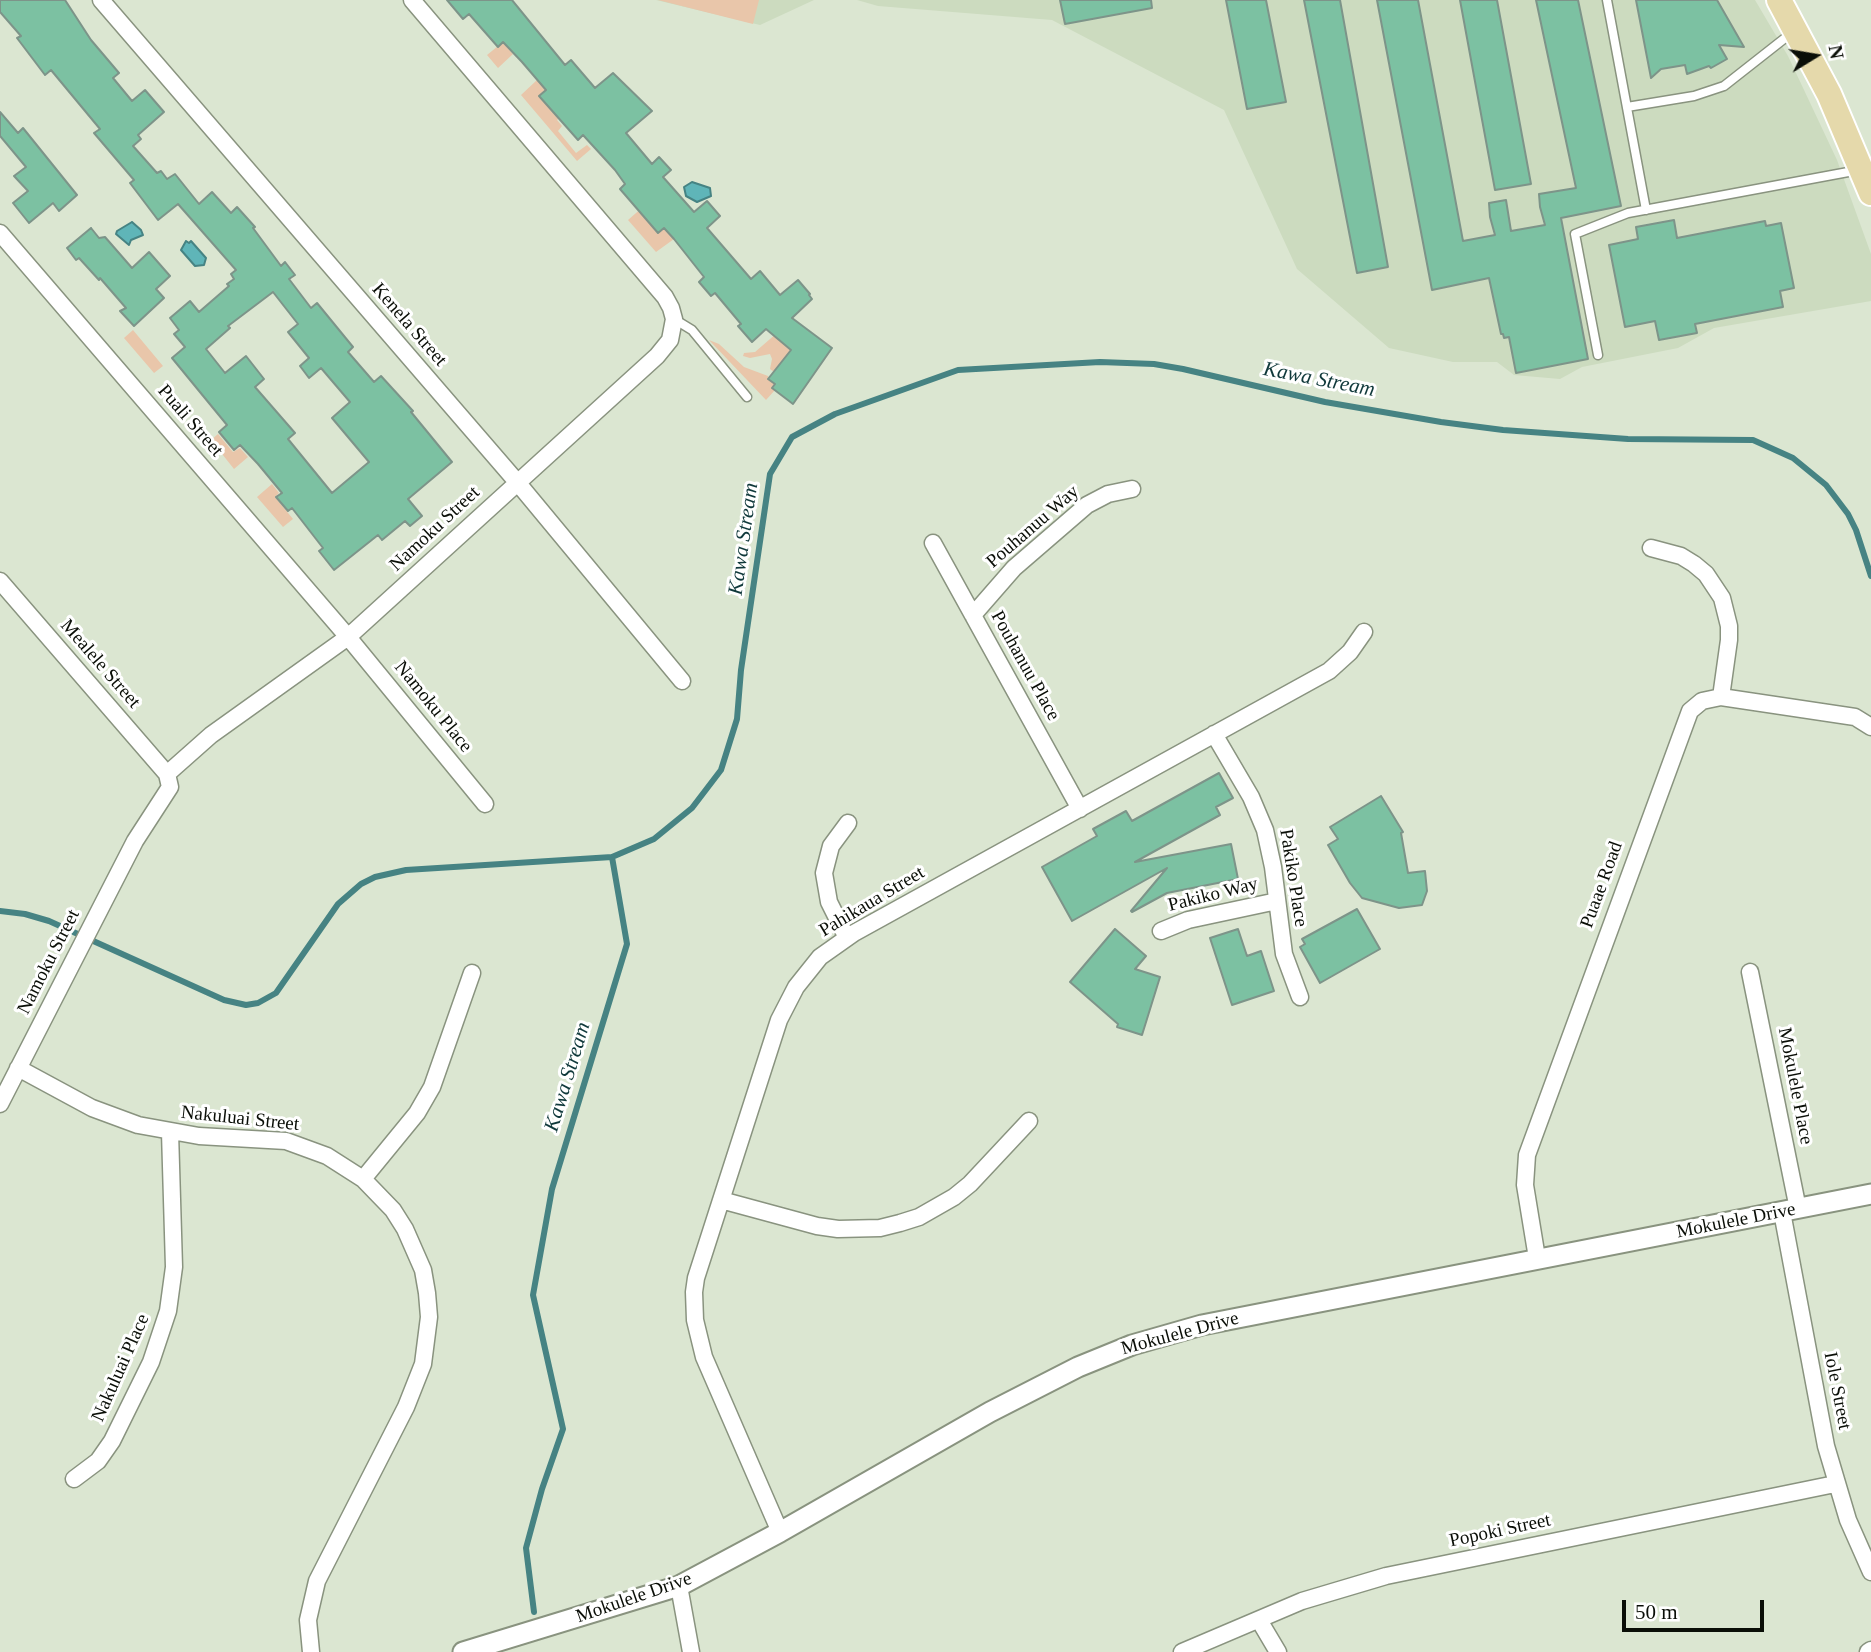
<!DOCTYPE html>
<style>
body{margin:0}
#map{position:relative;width:1871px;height:1652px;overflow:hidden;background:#dbe6d1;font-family:Georgia,serif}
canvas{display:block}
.north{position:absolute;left:1780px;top:21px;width:70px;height:70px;-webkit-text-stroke:5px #fff;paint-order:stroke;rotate:79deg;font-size:19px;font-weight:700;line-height:28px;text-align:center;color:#0a0e07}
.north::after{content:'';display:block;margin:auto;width:24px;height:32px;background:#0a0e07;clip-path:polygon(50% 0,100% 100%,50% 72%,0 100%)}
.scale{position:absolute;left:1622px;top:1600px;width:142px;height:32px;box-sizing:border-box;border:4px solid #0a0e07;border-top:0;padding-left:9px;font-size:21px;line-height:24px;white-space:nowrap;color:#0a0e07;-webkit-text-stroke:5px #fff;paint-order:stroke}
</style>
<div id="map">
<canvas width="1871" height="1652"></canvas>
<div class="north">N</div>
<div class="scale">50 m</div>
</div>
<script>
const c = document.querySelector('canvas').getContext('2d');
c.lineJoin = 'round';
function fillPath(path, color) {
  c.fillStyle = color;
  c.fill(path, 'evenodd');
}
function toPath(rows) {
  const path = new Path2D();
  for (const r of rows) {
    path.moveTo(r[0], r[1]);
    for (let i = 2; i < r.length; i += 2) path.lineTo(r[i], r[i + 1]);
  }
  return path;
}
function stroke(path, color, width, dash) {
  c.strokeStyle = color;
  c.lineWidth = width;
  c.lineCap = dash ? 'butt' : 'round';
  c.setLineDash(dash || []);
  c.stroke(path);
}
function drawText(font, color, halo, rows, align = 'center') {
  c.font = font + ' Georgia,serif';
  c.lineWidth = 6;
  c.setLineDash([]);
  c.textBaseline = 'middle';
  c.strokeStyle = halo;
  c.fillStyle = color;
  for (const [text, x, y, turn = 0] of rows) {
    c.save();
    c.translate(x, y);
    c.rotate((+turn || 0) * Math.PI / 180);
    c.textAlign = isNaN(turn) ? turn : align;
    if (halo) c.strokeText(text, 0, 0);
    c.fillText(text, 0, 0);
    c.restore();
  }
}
fillPath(toPath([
 [656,0,814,0,760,25],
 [857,0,1755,0,1788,56,1837,160,1871,254,1871,301,1714,328,1678,348,1582,367,1560,379,1514,375,1497,362,1453,362,1389,348,1297,269,1224,110,1052,20,878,6]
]), '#ccdbbf');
fillPath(toPath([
 [658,0,759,0,753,24],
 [503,42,513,54,498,68,487,55],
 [537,80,546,90,540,96,564,114,557,120,562,126,558,131,576,153,587,145,591,149,577,161,521,95],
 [652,199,655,203,642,215,658,233,664,228,674,239,656,252,628,220],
 [133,330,163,366,154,373,124,338],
 [777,333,784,345,791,350,774,372,770,369,772,359,770,354,750,358,743,356,744,353,755,352],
 [709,340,719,344,744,367,768,376,769,380,775,384,775,390,766,400],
 [218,434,233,452,240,448,248,457,234,469,211,440],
 [272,484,279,493,275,497,293,519,283,527,257,497]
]), '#e9c6aa');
const water = toPath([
 [692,182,710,188,711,196,697,202,686,196,684,187,692,182],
 [132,222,141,230,143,235,131,240,129,245,116,234,117,231,132,222],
 [186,241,189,243,191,241,206,258,204,265,195,266,181,250,186,241]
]);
fillPath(water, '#5fb5b8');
stroke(water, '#468383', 2);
stroke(toPath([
 [0,911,25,914,49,921,224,1000,246,1005,258,1003,276,993,338,904,361,884,375,877,406,870,612,857],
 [534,1612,526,1548,542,1489,563,1429,533,1295,552,1189,627,944,612,857,654,839,692,808,721,770,737,719,741,670,770,474,792,437,835,414,958,370,1100,362,1154,364,1183,369,1325,402,1441,422,1503,430,1628,439,1753,440,1793,458,1826,485,1848,514,1856,530,1871,576]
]), '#468383', 6);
const building = toPath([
 [0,0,65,0,91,40,119,73,113,78,132,101,145,90,164,112,138,135,141,139,133,146,157,173,161,171,167,179,175,174,199,204,212,192,231,213,237,207,255,227,253,228,281,266,285,262,295,275,289,279,311,308,317,303,353,347,348,352,374,382,381,376,413,411,411,412,452,462,408,499,422,516,410,526,405,521,382,540,378,535,334,570,319,551,323,548,292,508,288,511,276,497,282,493,258,464,240,445,234,450,219,432,227,425,172,358,185,347,174,334,179,330,170,318,190,301,199,312,229,286,227,284,234,279,231,274,236,270,178,204,158,220,130,183,134,180,94,133,100,129,51,70,45,75,17,38,21,36,0,12,0,0],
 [273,292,298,324,288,332,309,358,300,366,309,378,321,368,350,402,332,418,369,462,332,493,288,439,295,433,255,387,264,379,246,356,225,373,206,349,230,328,228,326,273,292],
 [447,0,512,0,565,65,571,60,595,88,613,73,652,111,626,133,652,164,659,157,671,170,663,177,694,212,707,201,720,216,707,228,751,279,760,271,780,295,798,280,810,294,809,295,812,299,792,318,832,348,793,404,772,388,775,384,768,379,791,350,766,329,752,342,738,326,741,324,715,293,711,296,699,282,704,277,674,239,664,228,658,233,620,189,625,184,615,170,583,135,578,140,539,96,546,90,522,62,503,42,498,47,469,14,463,19,447,0],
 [1060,0,1151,0,1152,8,1065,24,1060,0],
 [1226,0,1266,0,1286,102,1247,109,1226,0],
 [1304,0,1340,0,1388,267,1357,273,1304,0],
 [1377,0,1418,0,1463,241,1495,235,1490,217,1489,203,1506,200,1511,231,1545,225,1540,207,1539,194,1576,188,1536,0,1578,0,1621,206,1561,218,1588,359,1516,373,1509,337,1504,338,1503,334,1501,334,1489,278,1432,290,1377,0],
 [1460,0,1497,0,1531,184,1495,190,1460,0],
 [1636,0,1717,0,1744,47,1719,45,1727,59,1711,68,1709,66,1687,74,1685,65,1661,69,1651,78,1636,0],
 [0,112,18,133,23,128,77,195,59,211,53,203,29,223,13,203,28,191,14,176,26,167,0,136,0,112],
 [1674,220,1677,238,1765,221,1766,226,1781,223,1794,288,1780,291,1783,307,1695,324,1697,333,1659,340,1655,321,1625,327,1609,245,1638,239,1636,227,1674,220],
 [91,228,99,238,105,237,132,268,149,252,170,276,156,289,164,298,134,326,120,311,126,308,100,278,99,280,79,258,76,260,67,248,91,228],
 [1219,773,1233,798,1216,807,1220,815,1135,862,1231,844,1238,879,1167,893,1132,912,1131,911,1167,868,1072,921,1042,867,1097,836,1093,829,1126,811,1132,821,1219,773],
 [1381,796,1403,832,1401,833,1408,873,1425,871,1427,891,1422,905,1399,908,1362,898,1350,883,1328,845,1338,839,1330,827,1381,796],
 [1357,909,1380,949,1320,983,1300,947,1305,944,1302,939,1357,909],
 [1115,929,1146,956,1135,969,1160,977,1142,1035,1117,1027,1118,1024,1070,982,1115,929],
 [1238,929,1247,956,1261,951,1274,991,1232,1005,1210,938,1238,929]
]);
fillPath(building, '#7cc1a2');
stroke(building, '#7d9489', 2);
const service = toPath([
 [1607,0,1646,210],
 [1627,107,1694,96,1724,86,1794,31],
 [674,319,692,330,747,397],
 [1598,355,1575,234,1628,213,1859,170]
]);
const minor = toPath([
 [101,0,517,482,682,681],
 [0,233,348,637,485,804],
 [933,543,1080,809],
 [1651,548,1681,556,1694,564,1706,574,1722,598,1729,626,1729,640,1721,697],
 [0,581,167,774,170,787,135,841,0,1104],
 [973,615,1014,568,1087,505,1108,494,1132,489],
 [1214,734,1251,797,1265,830,1273,867,1284,954,1300,997],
 [167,774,211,735,348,637,657,356,670,340,674,319,671,308,665,297,412,0],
 [1161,931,1188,920,1277,901],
 [847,938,829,902,824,873,831,846,848,823],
 [1750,972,1798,1209],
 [18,1068,92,1108,138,1125,199,1136,286,1141,327,1156,363,1179,393,1210,405,1229,423,1270,427,1293,429,1317,423,1364,406,1407,317,1581,308,1620,311,1652],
 [363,1179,417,1113,432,1087,472,973],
 [721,1200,817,1226,838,1229,880,1228,900,1223,919,1217,954,1197,970,1184,1029,1121],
 [1782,1212,1826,1446,1848,1520,1871,1572],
 [1537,1258,1525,1185,1527,1155,1690,711,1702,701,1721,697,1855,717,1871,727],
 [74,1479,98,1461,112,1441,151,1362,168,1311,174,1267,170,1132],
 [780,1532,704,1357,695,1320,694,1292,696,1278,779,1020,796,987,820,957,854,933,1329,671,1350,652,1364,632],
 [679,1586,691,1652],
 [1259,1620,1278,1652],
 [1182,1652,1302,1601,1386,1576,1835,1484],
 [1868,1652,1871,1650]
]);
const tertiary = toPath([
 [463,1652,679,1586,780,1532,990,1412,1078,1367,1132,1345,1202,1325,1871,1194]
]);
const primary = toPath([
 [1779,0,1829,94,1871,193]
]);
stroke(service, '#89937f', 11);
stroke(minor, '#89937f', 19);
stroke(tertiary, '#89937f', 23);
stroke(primary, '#fff', 28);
stroke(service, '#fff', 8);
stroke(minor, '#fff', 16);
stroke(tertiary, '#fff', 19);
stroke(primary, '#e5d9ab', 24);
drawText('19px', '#0a0e07', '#fff', [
 ["Kenela Street",409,325,49],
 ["Puali Street",190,421,49],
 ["Pouhanuu Way",1033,527,-41],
 ["Namoku Street",435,529,-43],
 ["Mealele Street",100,664,49],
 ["Pouhanuu Place",1025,666,61],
 ["Namoku Place",433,707,51],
 ["Pakiko Place",1293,878,81],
 ["Puaae Road",1602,885,-70],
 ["Pakiko Way",1213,895,-14],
 ["Pahikaua Street",872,902,-31],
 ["Namoku Street",49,962,-63],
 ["Mokulele Place",1795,1086,79],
 ["Nakuluai Street",240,1119,6],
 ["Mokulele Drive",1736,1221,-11],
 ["Mokulele Drive",1180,1334,-15],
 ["Nakuluai Place",121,1368,-66],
 ["Iole Street",1837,1391,79],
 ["Popoki Street",1500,1531,-12],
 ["Mokulele Drive",634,1598,-19]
]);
drawText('italic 21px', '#10393b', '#fff', [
 ["Kawa Stream",1319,380,11],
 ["Kawa Stream",744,539,-82],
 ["Kawa Stream",568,1077,-73]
]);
</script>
